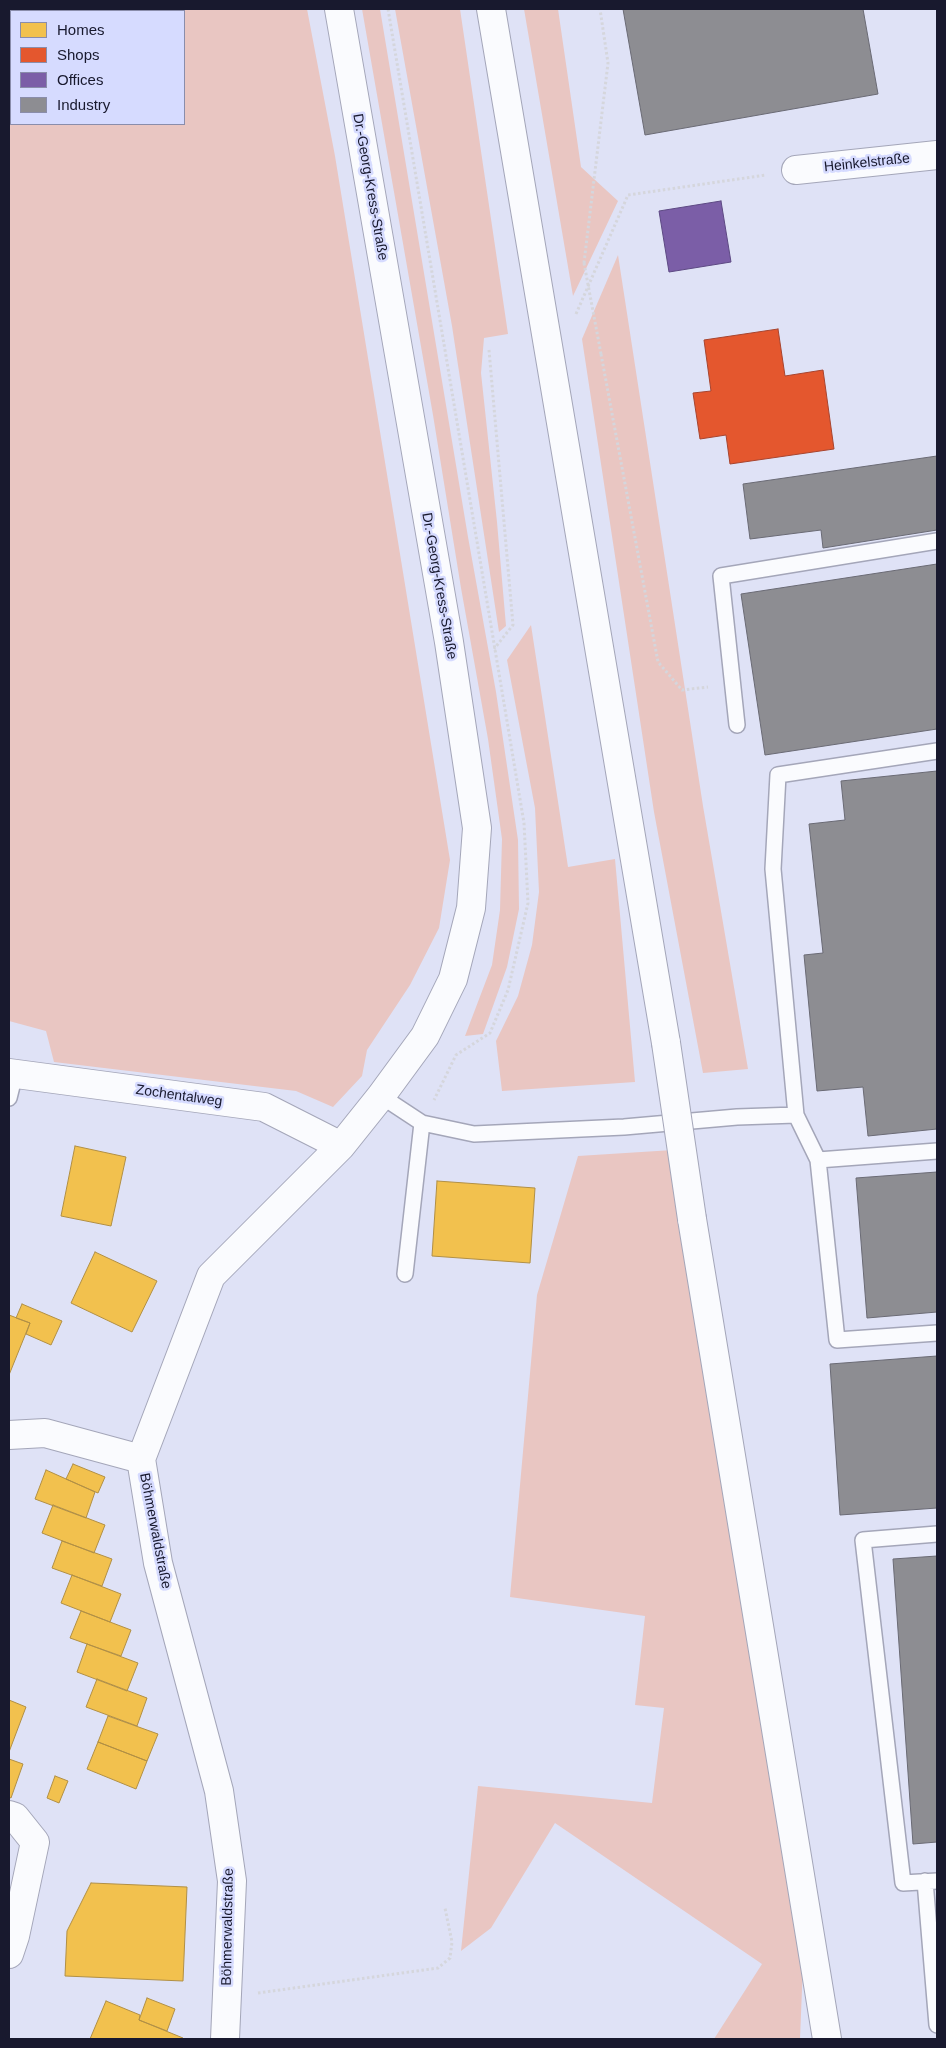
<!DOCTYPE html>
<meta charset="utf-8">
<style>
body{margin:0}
#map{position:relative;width:946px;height:2048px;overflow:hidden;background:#dfe2f6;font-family:Helvetica,sans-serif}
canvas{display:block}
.frame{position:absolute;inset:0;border:10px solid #18192e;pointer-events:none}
.legend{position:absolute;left:10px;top:10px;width:175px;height:115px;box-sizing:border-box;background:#d6dbff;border:1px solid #8a8dab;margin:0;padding:6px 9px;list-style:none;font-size:15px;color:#18192e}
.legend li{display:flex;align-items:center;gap:10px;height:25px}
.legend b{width:25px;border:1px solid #8a8dab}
</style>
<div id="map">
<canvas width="946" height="2048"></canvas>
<div class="frame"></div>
<ul class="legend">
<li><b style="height:14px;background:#f2c14e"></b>Homes</li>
<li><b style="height:14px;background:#e4572e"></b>Shops</li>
<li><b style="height:14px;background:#7b5ea7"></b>Offices</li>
<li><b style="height:14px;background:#8d8d92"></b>Industry</li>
</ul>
</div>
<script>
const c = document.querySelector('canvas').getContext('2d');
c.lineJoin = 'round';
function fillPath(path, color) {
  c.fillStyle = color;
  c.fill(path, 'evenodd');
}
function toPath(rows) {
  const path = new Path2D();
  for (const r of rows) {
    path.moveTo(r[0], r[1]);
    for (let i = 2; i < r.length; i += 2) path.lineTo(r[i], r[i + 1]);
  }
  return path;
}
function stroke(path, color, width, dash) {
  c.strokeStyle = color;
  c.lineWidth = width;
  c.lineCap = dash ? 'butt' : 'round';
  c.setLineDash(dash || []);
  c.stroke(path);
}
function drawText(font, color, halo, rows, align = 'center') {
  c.font = font + ' Helvetica,sans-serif';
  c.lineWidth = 5;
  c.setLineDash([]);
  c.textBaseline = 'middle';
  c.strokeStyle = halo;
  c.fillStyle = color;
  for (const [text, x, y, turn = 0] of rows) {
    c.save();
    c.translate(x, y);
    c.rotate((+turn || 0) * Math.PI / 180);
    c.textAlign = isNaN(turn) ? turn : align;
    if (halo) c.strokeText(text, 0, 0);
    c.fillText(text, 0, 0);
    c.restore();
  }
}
fillPath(toPath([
 [9,9,307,9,335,156,450,860,439,928,410,985,367,1050,362,1076,333,1107,296,1091,54,1062,46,1031,9,1021],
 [11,11,184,11,184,124,11,124],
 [362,9,380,9,468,537,496,692,518,840,519,909,507,967,483,1034,465,1036,492,965,500,910,502,839,488,739,461,588,433,415],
 [395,9,460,9,508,334,484,338,481,373,497,522,506,626,499,632,452,326],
 [524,9,558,9,581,167,618,201,573,296],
 [618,255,703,806,748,1069,703,1073,654,812,582,339],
 [531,625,568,867,615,859,635,1082,502,1091,496,1041,518,996,532,945,539,892,535,808,507,660],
 [673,1150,804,1939,800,2039,714,2039,762,1964,555,1823,491,1928,461,1951,478,1786,652,1803,664,1708,635,1705,645,1616,510,1597,537,1295,578,1156]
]), '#e9c6c2');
const homes = toPath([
 [75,1146,126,1157,111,1226,61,1216,75,1146],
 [437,1181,535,1188,530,1263,432,1256,437,1181],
 [95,1252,157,1281,132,1332,71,1303,95,1252],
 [22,1304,62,1321,51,1345,26,1334,30,1323,16,1318,22,1304],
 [9,1315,30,1323,9,1375,9,1315],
 [73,1464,105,1477,98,1493,66,1479,73,1464],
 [46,1470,95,1492,86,1518,35,1499,46,1470],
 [53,1505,105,1525,94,1553,42,1533,53,1505],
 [62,1541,112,1559,102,1586,52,1568,62,1541],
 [72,1575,121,1594,110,1622,61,1603,72,1575],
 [81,1611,131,1630,121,1656,70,1638,81,1611],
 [87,1644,138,1663,127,1691,77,1672,87,1644],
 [97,1679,147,1698,137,1726,86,1707,97,1679],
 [9,1700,26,1707,9,1752,9,1700],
 [108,1716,158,1734,147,1761,98,1742,108,1716],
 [98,1742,147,1761,136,1789,87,1769,98,1742],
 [9,1759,23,1764,11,1798,9,1797,9,1759],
 [55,1776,68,1781,59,1803,47,1798,55,1776],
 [91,1883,187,1887,183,1981,65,1976,67,1931,91,1883],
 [147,1998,175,2009,167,2031,139,2020,147,1998],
 [106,2001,140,2015,139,2020,183,2038,183,2039,90,2039,106,2001]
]);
fillPath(homes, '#f2c14e');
stroke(homes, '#b18f44', 1);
const shops = toPath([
 [778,329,785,376,823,370,834,449,730,464,726,435,700,439,693,393,711,391,704,340,778,329]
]);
fillPath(shops, '#e4572e');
stroke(shops, '#a7442e', 1);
const offices = toPath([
 [721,201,731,262,669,272,659,211,721,201]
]);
fillPath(offices, '#7b5ea7');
stroke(offices, '#5d4983', 1);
const industry = toPath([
 [623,9,863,9,878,94,645,135,623,9],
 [937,456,937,530,823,548,821,530,750,539,743,484,937,456],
 [937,564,937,729,765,755,741,594,937,564],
 [937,771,937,1129,868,1136,863,1087,817,1091,804,955,823,953,809,824,845,820,841,781,937,771],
 [937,1172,937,1312,867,1318,856,1178,937,1172],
 [937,1356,937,1508,840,1515,830,1364,937,1356],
 [937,1556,937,1842,913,1844,893,1559,937,1556]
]);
fillPath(industry, '#8d8d92');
stroke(industry, '#6a6a74', 1);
const service = toPath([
 [737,725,721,576,937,541],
 [381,1096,422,1123,405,1274],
 [9,1098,15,1074],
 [796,1115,773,869,778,775,937,751],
 [422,1123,474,1134,624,1127,737,1117,796,1115,818,1160,937,1151],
 [818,1160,837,1340,937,1333],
 [937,1534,863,1540,903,1883,937,1881],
 [925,1881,937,2025]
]);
const minor = toPath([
 [796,170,937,155],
 [9,1073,264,1107,341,1146],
 [9,1435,45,1433,141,1459],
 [9,1815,15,1817,35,1842,15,1936,9,1954],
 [225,2039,232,1881,219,1791,158,1563,141,1459,211,1276,341,1146,381,1096,425,1036,453,979,471,908,477,828,449,642,339,9]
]);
const trunk = toPath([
 [491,9,666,1043],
 [692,1219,827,2039]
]);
stroke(service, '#a4a6b9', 18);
stroke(minor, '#a4a6b9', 30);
stroke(trunk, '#a4a6b9', 30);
stroke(toPath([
 [388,9,524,823,528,903,508,990,490,1033,456,1055,434,1100],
 [584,263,608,63,600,9],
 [576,314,628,195,766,175],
 [489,350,513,625,494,649],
 [601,354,658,662,682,690,708,687],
 [258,1993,438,1968,450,1958,452,1942,445,1908]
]), '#d5d6dc', 3, [2.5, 2.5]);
stroke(service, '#fafbfe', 15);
stroke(minor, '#fafbfe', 28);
stroke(trunk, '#fafbfe', 28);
const trunkBridge = toPath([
 [666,1043,692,1219]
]);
stroke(trunkBridge, '#a4a6b9', 30, []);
stroke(toPath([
 [584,263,601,354]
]), '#d5d6dc', 3, [2.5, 2.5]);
stroke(trunkBridge, '#fafbfe', 28);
drawText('14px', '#18192e', '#d6dbff', [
 ["Heinkelstraße",867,163,-6],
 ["Dr.-Georg-Kress-Straße",370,187,80],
 ["Dr.-Georg-Kress-Straße",439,586,80],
 ["Zochentalweg",179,1096,8],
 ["Böhmerwaldstraße",155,1531,79],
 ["Böhmerwaldstraße",228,1927,-89]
]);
</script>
